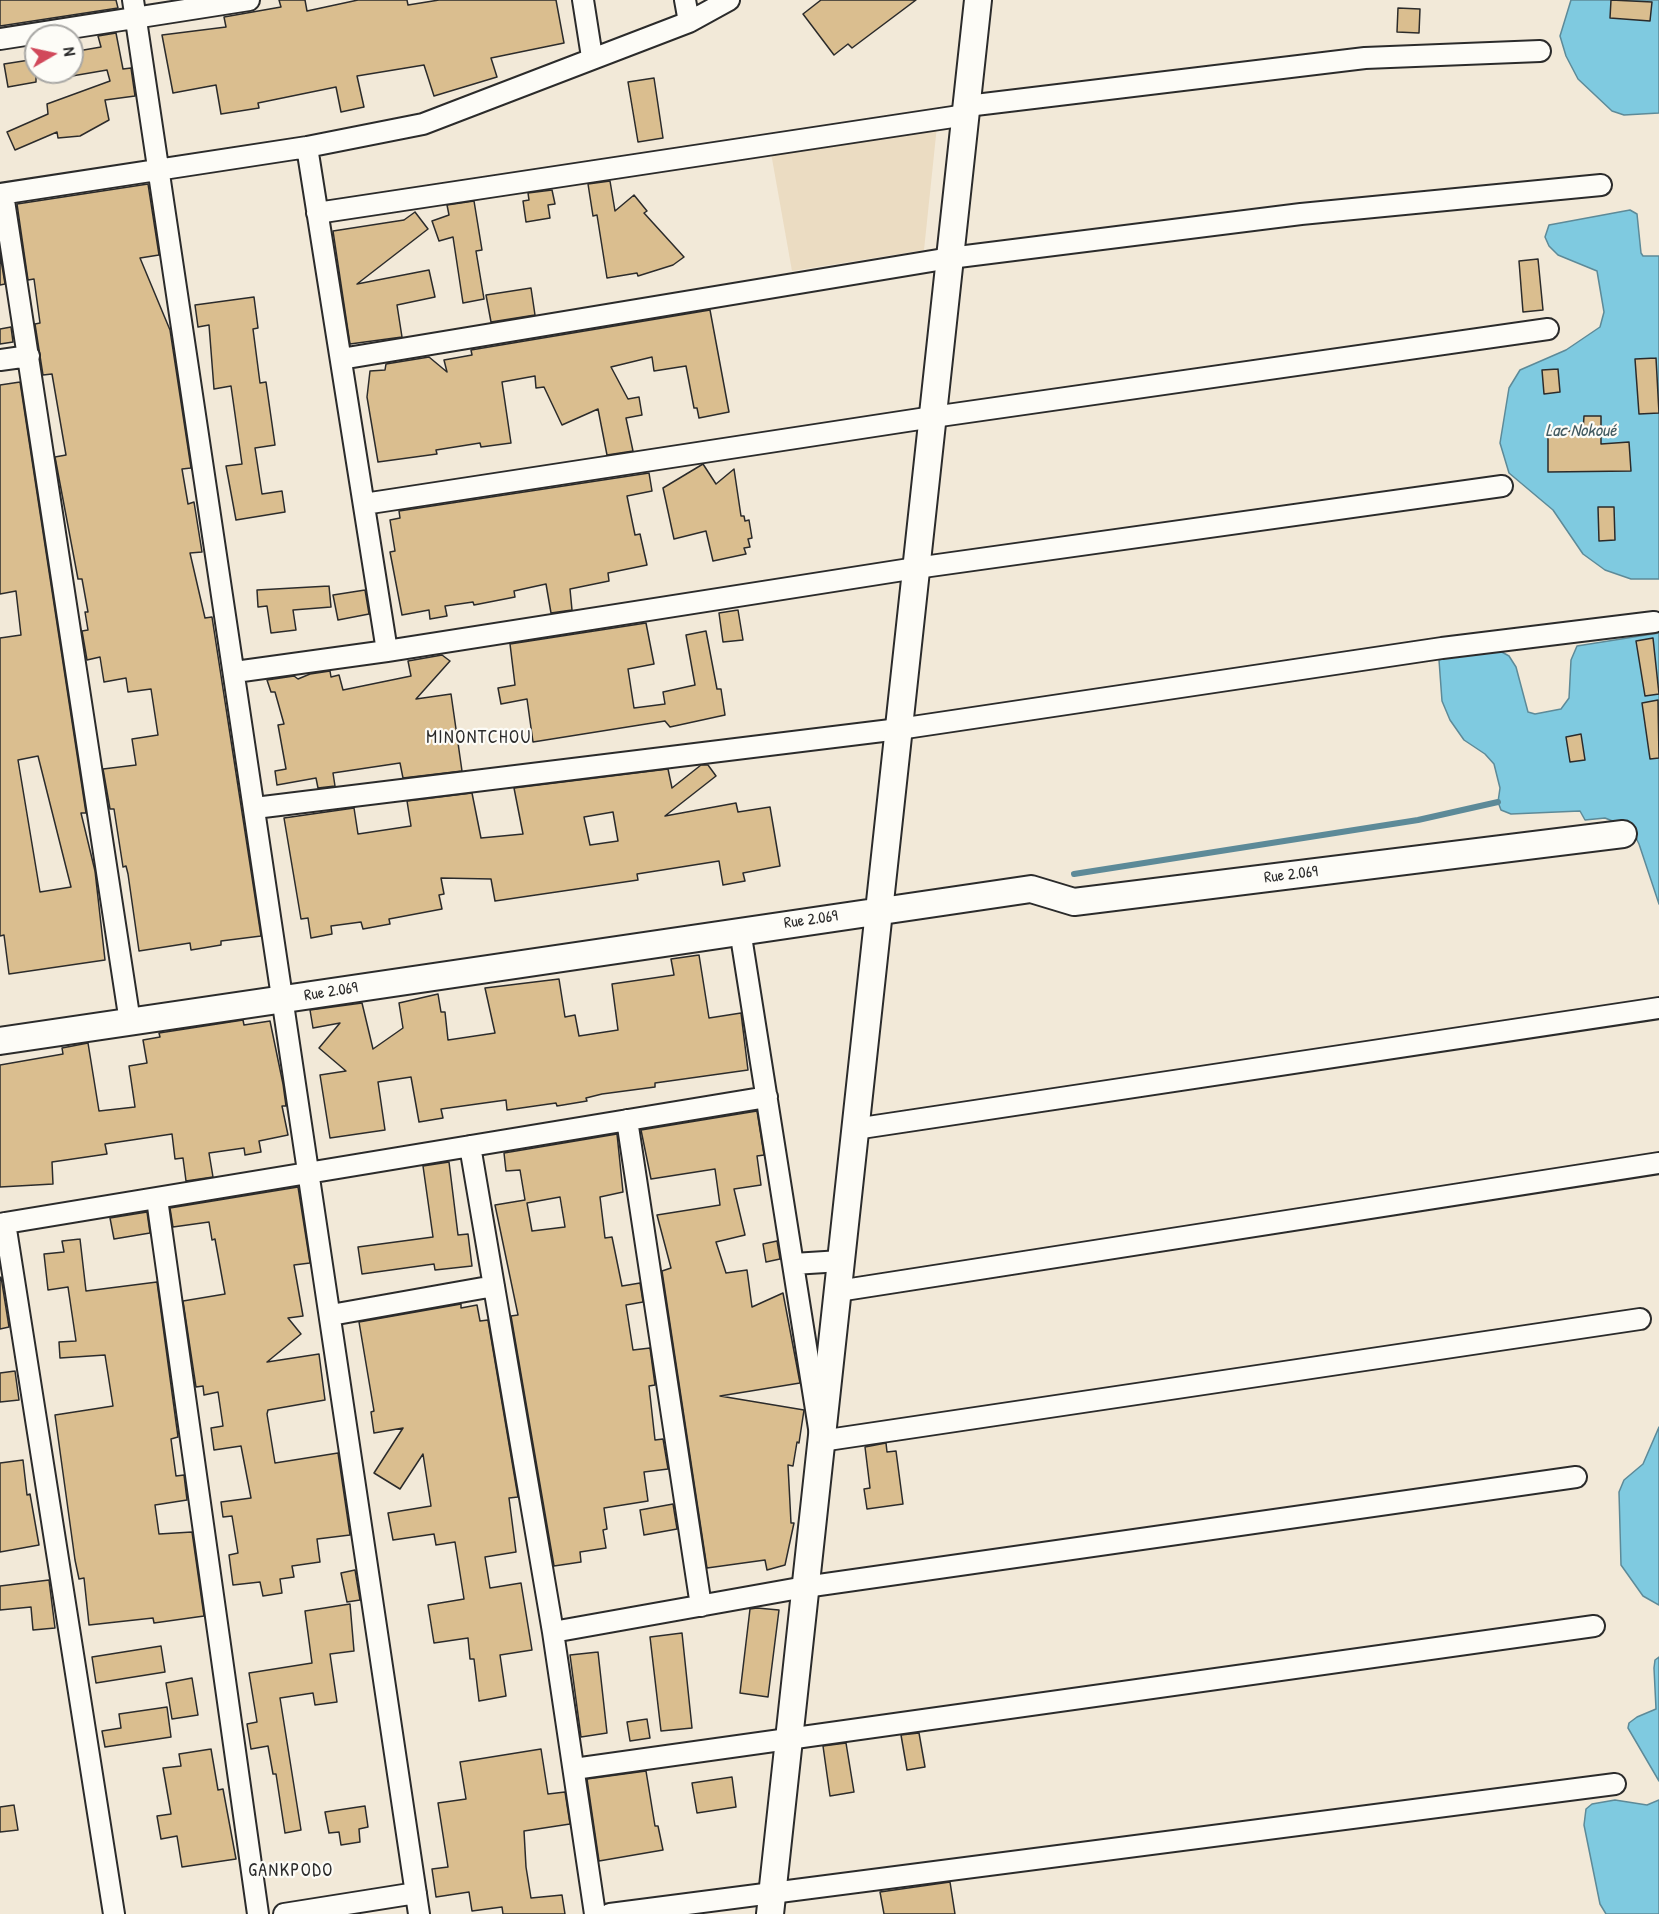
<!DOCTYPE html>
<meta charset="utf-8">
<style>
body{margin:0}
#map{position:relative;width:1659px;height:1914px;overflow:hidden;background:#f2e9d8;font-family:"Patrick Hand",sans-serif}
canvas{display:block}
.north{position:absolute;left:24px;top:24px;width:60px;height:60px;box-sizing:border-box;background:#fdfcf7;border:2px solid #a9a8a5;border-radius:50%;rotate:81deg;font-size:16px;font-weight:700;line-height:24px;text-align:center;color:#2b2b2b}
.north::after{content:'';display:block;margin:auto;width:21px;height:27px;background:#d1495b;clip-path:polygon(50% 0,100% 100%,50% 72%,0 100%)}
</style>
<div id="map">
<canvas width="1659" height="1914"></canvas>
<div class="north">N</div>
</div>
<script>
const c = document.querySelector('canvas').getContext('2d');
c.lineJoin = 'round';
function fillPath(path, color) {
  c.fillStyle = color;
  c.fill(path, 'evenodd');
}
function toPath(rows) {
  const path = new Path2D();
  for (const r of rows) {
    path.moveTo(r[0], r[1]);
    for (let i = 2; i < r.length; i += 2) path.lineTo(r[i], r[i + 1]);
  }
  return path;
}
function stroke(path, color, width, dash) {
  c.strokeStyle = color;
  c.lineWidth = width;
  c.lineCap = dash ? 'butt' : 'round';
  c.setLineDash(dash || []);
  c.stroke(path);
}
function drawText(font, color, halo, rows, align = 'center') {
  c.font = font + ' "Patrick Hand",sans-serif';
  c.lineWidth = 4.5;
  c.setLineDash([]);
  c.textBaseline = 'middle';
  c.strokeStyle = halo;
  c.fillStyle = color;
  for (const [text, x, y, turn = 0] of rows) {
    c.save();
    c.translate(x, y);
    c.rotate((+turn || 0) * Math.PI / 180);
    c.textAlign = isNaN(turn) ? turn : align;
    if (halo) c.strokeText(text, 0, 0);
    c.fillText(text, 0, 0);
    c.restore();
  }
}
fillPath(toPath([
 [937,126,924,250,792,271,771,153]
]), '#ebdcc2');
const water = toPath([
 [1571,0,1659,0,1659,113,1624,115,1612,111,1578,79,1566,56,1560,36,1571,0],
 [1630,210,1637,214,1641,253,1643,256,1659,256,1659,579,1631,579,1605,570,1583,554,1553,510,1509,473,1500,443,1509,388,1520,370,1566,350,1600,327,1604,312,1597,271,1558,255,1549,246,1545,237,1549,225,1630,210],
 [1659,633,1659,904,1639,844,1633,832,1625,826,1605,818,1585,820,1580,811,1511,814,1501,810,1498,802,1500,788,1494,764,1485,754,1464,740,1450,720,1442,701,1439,660,1466,652,1500,651,1509,656,1516,667,1528,712,1535,714,1561,709,1569,698,1571,660,1577,646,1659,633],
 [1659,1427,1659,1605,1643,1596,1621,1565,1619,1492,1624,1480,1643,1464,1659,1427],
 [1659,1657,1659,1781,1628,1728,1629,1723,1637,1717,1656,1709,1654,1668,1655,1660,1659,1657],
 [1615,1800,1647,1805,1659,1800,1659,1914,1606,1914,1600,1904,1584,1825,1586,1809,1592,1804,1615,1800]
]);
fillPath(water, '#7fcae0');
stroke(water, '#5d8a98', 1.5);
stroke(toPath([
 [1074,874,1418,820,1498,802]
]), '#5d8a98', 6);
const building = toPath([
 [0,0,116,0,118,8,0,26,0,0],
 [279,0,305,0,307,11,358,0,407,0,408,5,439,0,556,0,564,43,491,58,497,77,434,96,424,65,357,76,364,107,341,112,336,87,258,103,259,108,221,114,216,85,173,93,162,35,226,27,224,17,281,7,279,0],
 [821,0,916,0,852,48,848,44,834,55,803,14,821,0],
 [1611,0,1652,2,1650,21,1610,18,1611,0],
 [1398,8,1420,9,1419,33,1397,32,1398,8],
 [116,33,123,69,131,68,135,96,105,100,109,120,80,136,58,138,57,132,15,150,7,132,48,114,47,104,110,81,107,70,72,76,72,52,101,47,98,36,116,33],
 [36,59,36,82,8,87,4,64,36,59],
 [654,78,663,138,638,142,628,82,654,78],
 [610,181,615,211,634,195,647,211,644,213,684,257,673,265,638,276,637,273,607,278,597,215,593,216,588,184,610,181],
 [148,184,159,255,140,258,170,330,191,468,182,469,188,504,194,502,202,552,190,553,205,618,212,617,261,936,221,941,221,945,191,950,190,943,139,951,128,874,126,866,123,867,114,809,110,809,103,769,136,765,132,739,158,735,151,689,128,692,126,678,104,682,100,657,87,660,82,631,88,630,85,612,88,612,82,579,78,579,55,457,66,455,52,374,43,375,35,324,40,323,34,279,28,280,17,204,148,184],
 [552,190,555,204,548,205,550,218,526,222,523,201,529,200,528,193,552,190],
 [474,201,482,250,476,251,484,299,463,303,453,237,439,241,432,221,449,215,447,205,474,201],
 [415,212,428,229,357,284,429,270,435,297,397,305,402,337,350,344,333,231,404,220,415,212],
 [0,254,5,284,0,285,0,254],
 [1538,259,1543,310,1523,312,1519,261,1538,259],
 [531,288,535,315,491,322,486,295,531,288],
 [254,297,258,328,253,329,260,383,266,382,275,445,255,448,262,494,282,491,285,512,236,520,226,466,242,464,231,386,214,389,209,325,198,327,195,305,254,297],
 [710,310,729,412,699,418,697,408,694,408,686,366,654,371,652,357,611,367,628,399,639,397,642,415,626,418,633,451,607,455,598,409,562,425,544,387,536,388,535,376,502,382,511,443,481,447,480,443,436,450,437,454,378,462,367,397,370,371,385,370,386,364,429,357,447,372,444,360,472,355,471,350,710,310],
 [11,327,13,342,0,344,0,329,11,327],
 [1656,358,1659,413,1639,414,1635,359,1656,358],
 [1558,369,1560,392,1544,394,1542,370,1558,369],
 [20,382,86,813,81,813,95,871,105,960,9,974,4,935,0,936,0,638,21,635,16,591,0,594,0,385,20,382],
 [38,756,71,887,40,892,18,760,38,756],
 [1584,416,1601,416,1601,444,1629,442,1631,471,1548,472,1548,431,1583,431,1584,416],
 [703,464,716,484,734,469,741,516,744,516,745,521,749,520,752,538,748,539,750,547,744,548,746,554,713,561,706,531,674,539,663,488,703,464],
 [649,473,652,491,627,496,635,535,640,534,647,565,608,573,609,581,570,589,572,610,551,613,546,584,514,591,515,597,474,605,473,602,445,606,447,616,430,619,429,610,402,615,390,552,395,551,390,520,400,518,399,511,649,473],
 [1598,507,1614,507,1615,540,1599,541,1598,507],
 [329,586,331,607,293,610,296,630,271,633,267,606,258,607,257,590,329,586],
 [365,590,369,614,338,620,333,595,365,590],
 [738,610,743,640,723,642,719,613,738,610],
 [646,623,654,664,628,669,634,708,665,704,663,692,695,685,686,635,706,631,717,689,721,689,725,715,670,727,665,721,533,742,527,699,501,704,498,688,515,685,510,644,646,623],
 [1653,638,1659,694,1645,696,1636,641,1653,638],
 [442,655,450,661,416,699,451,694,462,771,403,778,400,763,333,773,335,786,318,788,316,778,277,785,275,771,286,769,278,725,284,724,275,692,271,692,267,680,294,676,298,679,310,674,330,671,331,677,339,675,343,690,411,676,408,661,442,655],
 [1658,700,1659,758,1650,759,1642,703,1658,700],
 [1581,734,1585,760,1570,762,1566,737,1581,734],
 [701,765,708,765,716,776,665,816,736,803,738,812,770,807,780,866,743,873,745,881,723,885,719,861,637,874,638,880,495,901,491,879,441,878,444,894,439,895,442,909,389,919,390,924,363,929,361,922,331,926,332,934,311,938,308,918,301,919,284,818,354,808,358,834,411,826,407,801,472,793,481,838,523,834,514,788,668,769,672,788,701,765],
 [613,812,618,841,590,845,584,817,613,812],
 [699,955,709,1018,741,1013,748,1070,655,1083,655,1087,602,1094,586,1098,587,1101,557,1106,556,1103,507,1110,506,1100,441,1109,443,1118,419,1122,411,1077,378,1082,385,1130,330,1138,320,1075,346,1071,319,1048,340,1023,313,1028,310,1010,362,1003,373,1049,403,1028,399,1003,438,994,441,1012,445,1012,448,1040,495,1033,485,988,559,979,565,1017,575,1015,579,1036,618,1030,612,984,674,975,671,959,699,955],
 [243,1020,244,1025,270,1021,283,1084,286,1106,282,1106,288,1135,259,1141,261,1152,245,1155,244,1148,209,1153,213,1177,186,1181,183,1158,175,1159,172,1134,105,1144,107,1154,52,1162,53,1184,0,1187,0,1065,63,1054,62,1048,88,1043,99,1111,135,1107,129,1066,147,1063,143,1040,160,1037,159,1033,243,1020],
 [757,1111,764,1155,757,1156,761,1185,734,1189,745,1235,716,1242,726,1273,747,1270,752,1307,783,1293,800,1383,720,1396,804,1410,799,1443,797,1442,793,1466,788,1465,791,1523,794,1523,785,1565,767,1570,765,1560,707,1568,662,1271,671,1268,657,1215,720,1205,715,1169,651,1179,641,1130,757,1111],
 [617,1134,623,1192,600,1197,605,1238,612,1237,622,1286,640,1283,643,1302,626,1305,633,1350,650,1348,655,1385,649,1386,655,1440,663,1439,668,1469,644,1472,648,1501,604,1508,607,1529,603,1530,606,1548,580,1552,581,1562,554,1566,511,1316,518,1315,495,1205,525,1200,520,1170,506,1171,504,1153,617,1134],
 [560,1197,565,1227,532,1231,527,1203,560,1197],
 [449,1162,458,1235,468,1234,472,1266,435,1270,434,1264,362,1274,358,1247,433,1237,423,1166,449,1162],
 [298,1187,310,1263,294,1265,303,1316,288,1318,301,1334,267,1362,319,1354,325,1400,268,1410,267,1414,275,1463,338,1453,350,1535,317,1539,320,1562,292,1566,294,1577,280,1579,282,1593,263,1596,260,1582,233,1585,229,1555,238,1553,232,1516,223,1517,221,1502,251,1498,241,1446,214,1450,211,1428,223,1426,218,1392,204,1395,203,1386,196,1387,183,1301,225,1294,215,1239,212,1240,209,1222,173,1227,170,1208,298,1187],
 [147,1212,150,1233,114,1239,110,1218,147,1212],
 [80,1239,86,1291,157,1282,178,1437,171,1439,176,1476,184,1475,187,1500,155,1505,159,1534,192,1532,204,1616,154,1623,153,1618,89,1625,84,1578,79,1579,75,1560,55,1415,113,1406,105,1355,60,1358,59,1342,76,1341,68,1287,48,1290,44,1254,64,1252,62,1241,80,1239],
 [777,1241,780,1259,766,1262,763,1244,777,1241],
 [1,1277,9,1327,0,1329,0,1278,1,1277],
 [461,1304,461,1308,477,1305,480,1321,488,1320,518,1497,509,1498,516,1552,485,1557,490,1588,521,1583,532,1650,500,1655,506,1696,479,1701,474,1659,470,1659,468,1638,434,1643,428,1605,464,1599,455,1542,436,1545,434,1534,393,1540,388,1513,431,1506,423,1454,400,1489,374,1473,403,1428,374,1433,371,1412,374,1411,359,1322,461,1304],
 [15,1371,19,1400,0,1402,0,1373,15,1371],
 [886,1443,887,1452,896,1451,903,1504,867,1509,864,1489,870,1488,865,1447,886,1443],
 [23,1460,27,1495,30,1494,39,1545,0,1552,0,1463,23,1460],
 [673,1504,677,1529,644,1535,640,1510,673,1504],
 [355,1570,360,1600,347,1602,341,1573,355,1570],
 [49,1580,55,1628,33,1630,31,1607,0,1610,0,1586,49,1580],
 [350,1604,354,1651,330,1654,337,1702,315,1705,313,1693,280,1698,301,1830,285,1833,276,1774,273,1774,268,1746,251,1749,247,1724,257,1722,249,1673,312,1663,305,1611,350,1604],
 [757,1608,779,1610,768,1697,740,1693,750,1609,757,1608],
 [682,1633,692,1728,661,1731,650,1637,682,1633],
 [161,1646,165,1672,96,1683,92,1657,161,1646],
 [598,1652,607,1733,581,1737,570,1655,598,1652],
 [192,1678,198,1715,172,1719,166,1683,192,1678],
 [167,1707,171,1737,105,1747,102,1731,121,1728,119,1714,167,1707],
 [647,1719,650,1738,630,1741,627,1722,647,1719],
 [919,1733,925,1767,907,1770,901,1735,919,1733],
 [846,1743,854,1792,830,1796,823,1746,846,1743],
 [211,1749,218,1790,223,1789,236,1859,182,1867,177,1836,161,1839,157,1816,171,1814,163,1768,181,1766,179,1754,211,1749],
 [541,1749,548,1794,565,1792,570,1824,524,1831,526,1867,531,1898,562,1895,565,1914,503,1914,502,1907,472,1911,469,1892,436,1897,432,1869,448,1867,438,1803,466,1799,460,1762,541,1749],
 [646,1771,655,1826,658,1826,663,1850,599,1861,587,1779,646,1771],
 [732,1777,736,1807,697,1813,692,1783,732,1777],
 [14,1805,18,1830,0,1832,0,1807,14,1805],
 [365,1806,368,1827,359,1829,360,1842,341,1845,339,1832,329,1833,325,1812,365,1806],
 [950,1882,955,1914,884,1914,880,1892,950,1882]
]);
fillPath(building, '#dabe8f');
stroke(building, '#2b2b2b', 1.5);
const minor = toPath([
 [133,0,419,1914],
 [583,0,592,57],
 [685,0,689,22],
 [0,39,249,0],
 [967,106,1365,58,1540,51],
 [307,147,387,651],
 [0,194,307,147,423,124,689,22,729,0],
 [3,194,130,1022],
 [317,213,966,115],
 [341,359,950,258,1301,214,1601,185],
 [0,360,29,356],
 [364,504,933,417,1548,329],
 [235,672,387,651,916,568,1502,486],
 [255,808,899,729,1442,648,1654,622],
 [740,930,821,1441,1640,1319],
 [627,1120,701,1606],
 [855,1129,1659,1008],
 [470,1146,553,1632,595,1914],
 [157,1199,258,1914],
 [5,1223,114,1914],
 [0,1224,767,1097],
 [793,1264,841,1261],
 [838,1291,1659,1163],
 [331,1315,494,1286],
 [553,1632,805,1587,1576,1477],
 [574,1769,1594,1626],
 [284,1914,416,1893],
 [610,1914,1615,1784]
]);
const tertiary = toPath([
 [0,1041,1031,889,1074,902,1623,834],
 [770,1914,978,0]
]);
stroke(minor, '#2b2b2b', 24);
stroke(tertiary, '#2b2b2b', 30);
stroke(minor, '#fdfcf7', 20);
stroke(tertiary, '#fdfcf7', 26);
drawText('16px', '#2b2b2b', '#fdfcf7', [
 ["Rue 2.069",1291,875,-7],
 ["Rue 2.069",811,920,-8],
 ["Rue 2.069",331,992,-9]
]);
drawText('italic 18px', '#445b61', '#fdfcf7', [
 ["Lac Nokoué",1581,431]
]);
c.letterSpacing = '1.5px';
drawText('18px', '#2b2b2b', '#fdfcf7', [
 ["MINONTCHOU",479,738],
 ["GANKPODO",291,1871]
]);
c.letterSpacing = '0px';
</script>
